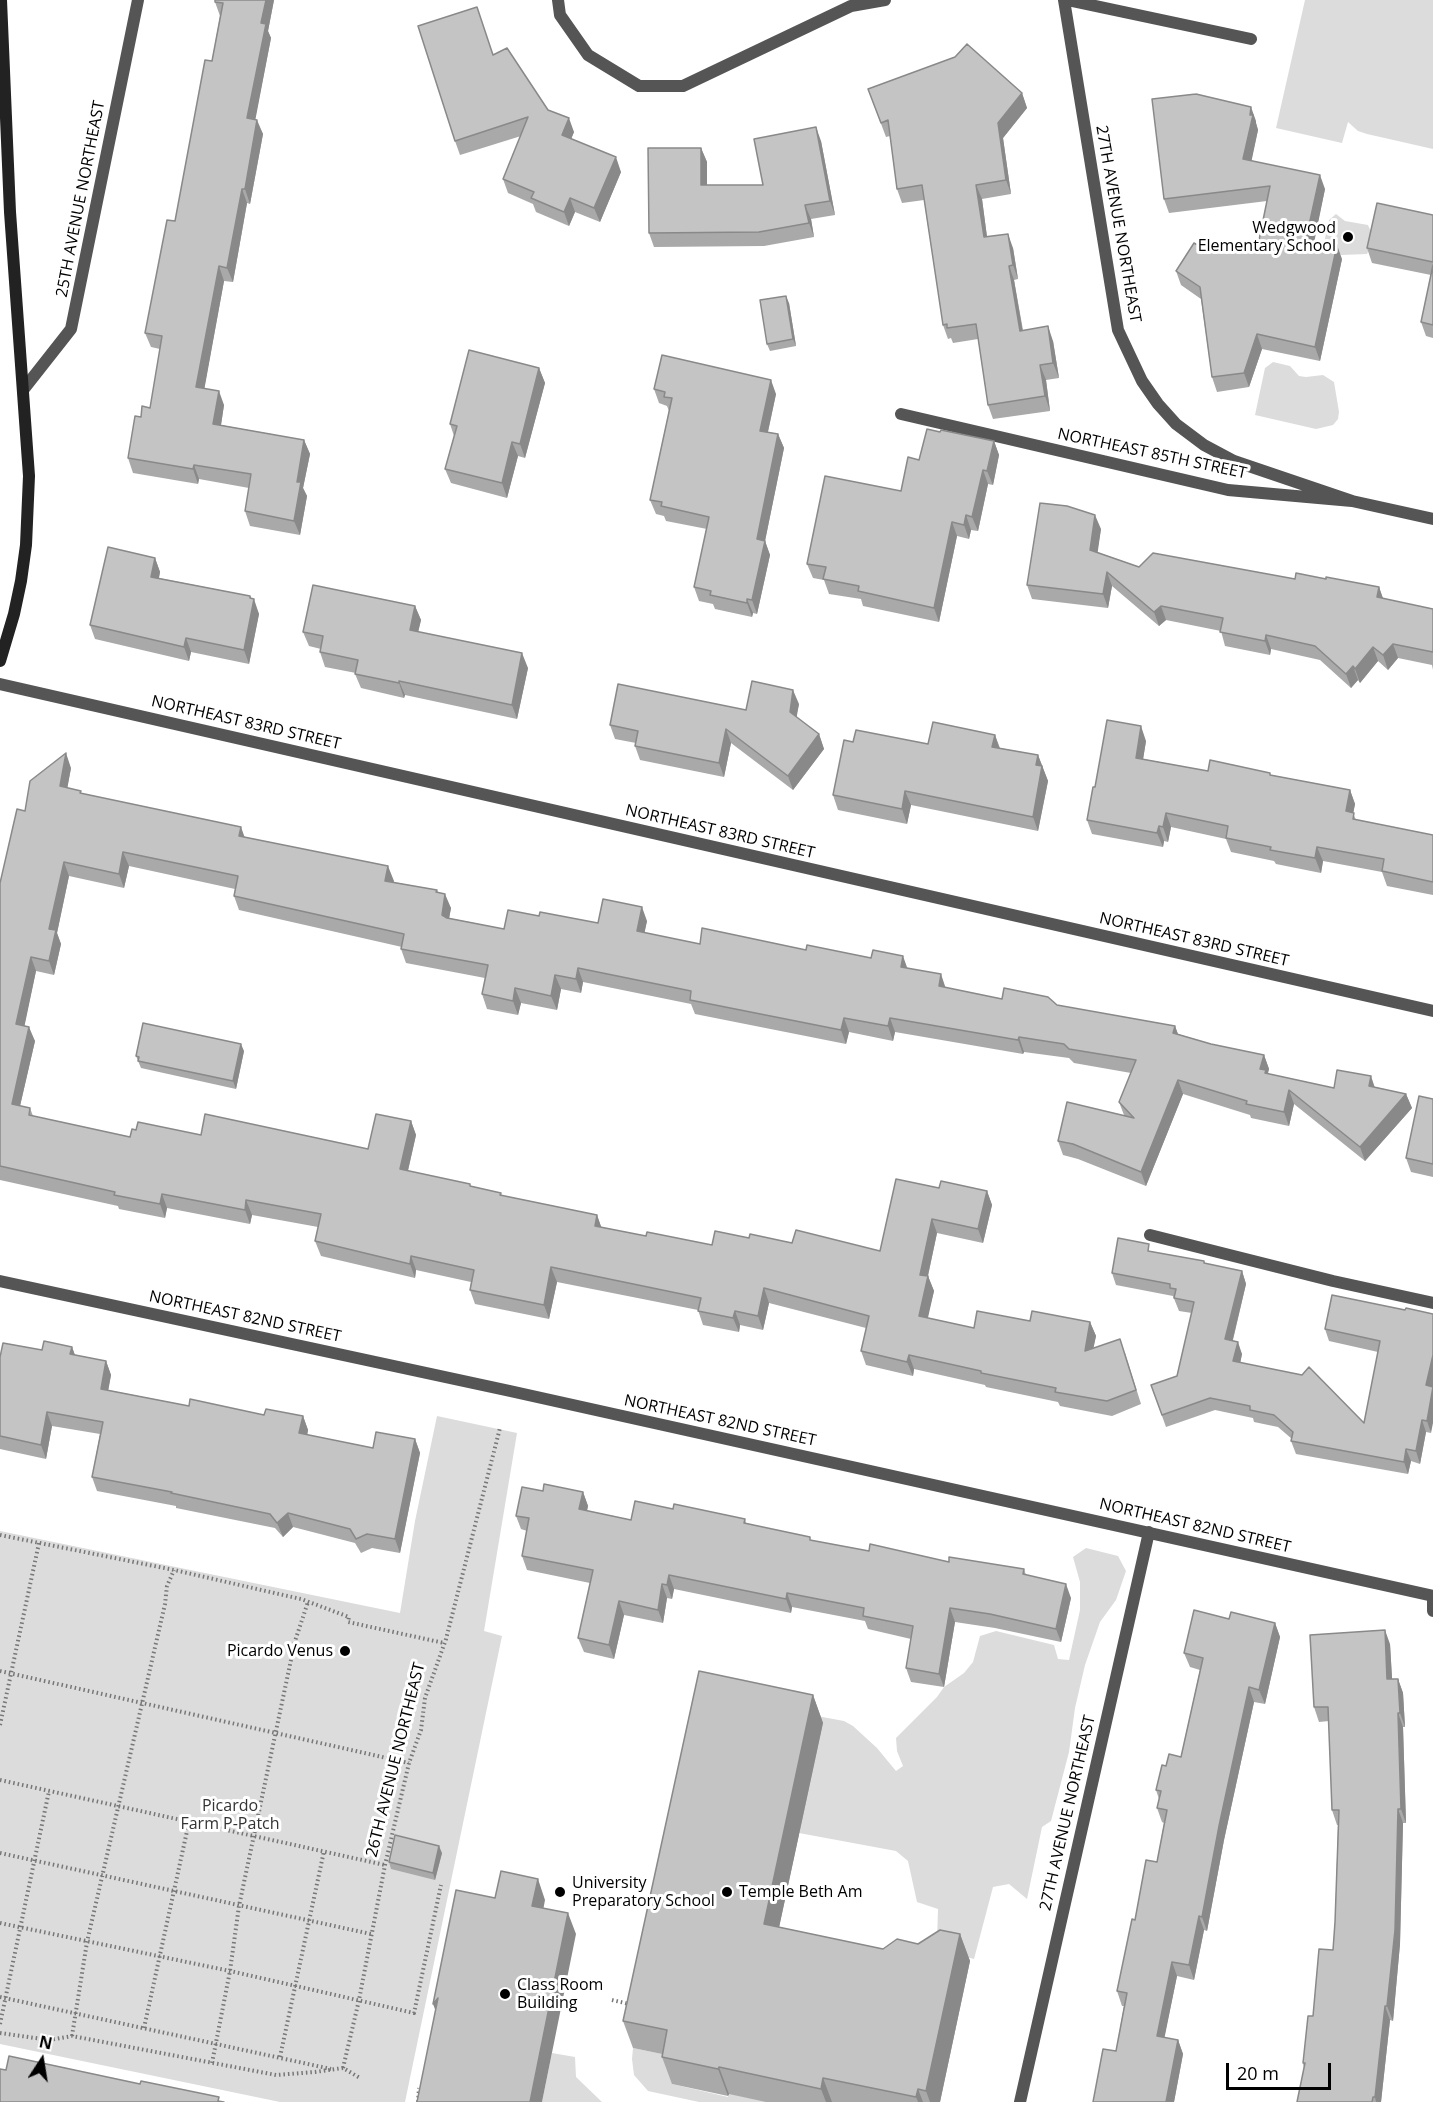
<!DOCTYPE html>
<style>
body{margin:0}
#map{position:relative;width:1433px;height:2102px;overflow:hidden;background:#fff;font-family:"Open Sans",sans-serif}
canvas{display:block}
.north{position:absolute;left:12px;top:2030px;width:60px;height:60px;-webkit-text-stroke:4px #fff;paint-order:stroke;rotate:12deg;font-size:16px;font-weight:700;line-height:24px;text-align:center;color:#000}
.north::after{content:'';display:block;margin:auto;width:21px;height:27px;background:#000;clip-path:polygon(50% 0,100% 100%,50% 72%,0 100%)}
.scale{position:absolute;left:1226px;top:2063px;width:105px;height:27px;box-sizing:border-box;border:3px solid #000;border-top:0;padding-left:8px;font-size:18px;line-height:21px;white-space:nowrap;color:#000;-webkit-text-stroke:4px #fff;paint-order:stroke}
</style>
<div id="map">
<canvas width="1433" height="2102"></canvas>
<div class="north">N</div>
<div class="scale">20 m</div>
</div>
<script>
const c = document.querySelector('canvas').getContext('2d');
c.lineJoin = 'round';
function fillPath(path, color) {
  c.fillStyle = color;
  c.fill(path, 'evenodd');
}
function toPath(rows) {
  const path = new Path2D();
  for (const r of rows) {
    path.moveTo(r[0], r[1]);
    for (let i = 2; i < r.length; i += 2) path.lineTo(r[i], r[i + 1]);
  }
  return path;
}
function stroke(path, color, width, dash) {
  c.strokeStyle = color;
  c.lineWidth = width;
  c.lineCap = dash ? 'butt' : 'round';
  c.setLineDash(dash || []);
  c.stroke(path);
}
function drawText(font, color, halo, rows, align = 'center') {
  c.font = font + ' "Open Sans",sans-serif';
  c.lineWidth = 6;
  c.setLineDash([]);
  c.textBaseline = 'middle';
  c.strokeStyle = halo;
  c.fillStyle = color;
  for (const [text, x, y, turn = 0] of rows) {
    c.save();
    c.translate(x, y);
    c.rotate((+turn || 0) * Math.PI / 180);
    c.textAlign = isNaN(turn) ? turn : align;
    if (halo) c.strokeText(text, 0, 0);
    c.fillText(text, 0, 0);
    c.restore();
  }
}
fillPath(toPath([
 [1305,0,1433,0,1433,149,1367,134,1358,131,1348,122,1342,143,1276,128],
 [1336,214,1345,221,1368,225,1371,232,1370,247,1367,254,1341,255,1324,243,1329,220],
 [1273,362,1290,366,1299,376,1306,377,1323,375,1334,382,1339,412,1338,419,1333,425,1316,429,1255,415,1265,368],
 [437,1416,517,1433,484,1631,502,1636,405,2102,280,2102,0,2044,0,1531,400,1613,415,1521],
 [1086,1548,1118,1556,1126,1571,1116,1600,1100,1622,1085,1665,1075,1708,1069,1752,1051,1821,1042,1827,1027,1899,1009,1884,993,1887,974,1959,952,1953,937,1941,938,1909,917,1902,908,1861,896,1851,799,1833,823,1723,817,1716,844,1721,853,1726,877,1748,896,1771,903,1766,897,1751,896,1738,937,1697,944,1687,964,1673,973,1662,980,1636,996,1631,1054,1645,1058,1659,1069,1660,1080,1610,1080,1582,1073,1557],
 [633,2048,677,2057,672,2084,728,2097,732,2080,779,2102,699,2102,648,2091,634,2075,632,2059],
 [552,2053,575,2057,576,2077,602,2102,542,2102]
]), '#dcdcdc');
stroke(toPath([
 [0,1535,174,1570,301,1599,349,1617,348,1622,444,1643],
 [0,1671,409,1763],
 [0,1725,39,1543],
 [0,1780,385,1865],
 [0,1853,371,1934],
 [0,1923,230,1971,414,2013,441,1885],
 [0,1997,331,2069],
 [612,2000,629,2004],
 [0,2024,49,1791],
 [144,2028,189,1822],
 [0,2033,49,2040,72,2036,276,2075,315,2072,343,2068,360,2078],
 [72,2036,87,1942,165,1604,167,1586,174,1570],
 [280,2057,324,1851],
 [212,2063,230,1971,239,1906,295,1641,308,1602],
 [343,2068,359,2000,385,1865,409,1763,421,1730,425,1698,446,1639,500,1428],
 [418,2102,419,2088]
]), '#777', 4, [1.5, 3]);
stroke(toPath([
 [1150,1235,1333,1281,1433,1303]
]), '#555', 12);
stroke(toPath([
 [558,0,560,15,588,55,639,86,683,86,851,6,885,0],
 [1064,0,1118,330,1142,381,1158,404,1176,424,1204,445,1234,461,1352,501],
 [1067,0,1251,39],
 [23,390,71,329,138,0],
 [901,414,1228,490,1352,501,1433,519],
 [0,684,1433,1011],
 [0,1281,510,1391,1433,1596],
 [1433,1596,1433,1611],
 [1020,2102,1149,1532]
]), '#555', 12);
stroke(toPath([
 [0,661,14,614,21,581,26,545,29,476,10,212,1,0]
]), '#222', 12);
fillPath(toPath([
 [274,0,268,31,271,38,255,119,263,134,250,204,247,203,233,282,224,281,204,389,224,405,221,425,304,440,310,454,303,488,307,496,300,535,250,526,245,511,249,488,199,479,198,484,133,473,128,458,141,417,150,408,160,349,151,347,145,333,175,221,212,61,220,16,215,2],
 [493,55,548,110,574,132,571,139,621,172,600,222,575,212,569,226,536,212,533,204,508,193,503,179,521,136,460,155,455,141],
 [868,89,1022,93,1027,108,1003,138,1011,194,982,199,987,237,1013,248,1018,279,1014,280,1023,330,1053,341,1059,378,1046,380,1050,411,993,419,988,405,978,339,953,343,951,338,948,339,943,325,924,200,902,203,897,189,890,136,886,137],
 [1256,121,1256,123,1258,130,1251,161,1325,189,1314,240,1342,259,1320,361,1262,349,1249,387,1217,392,1212,377,1201,299,1181,285,1176,271,1209,252,1258,245,1267,201,1169,213,1164,199],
 [821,141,835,215,811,219,814,237,764,246,654,247,649,233,701,148,707,162,707,185,763,185],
 [1433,215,1433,338,1426,336,1421,322,1431,275,1372,263,1367,248],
 [789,303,796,346,770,351,767,344],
 [539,368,545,383,525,458,518,456,507,498,451,483,445,469,454,436,450,424],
 [654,389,776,394,768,432,778,434,784,448,765,541,770,555,757,614,753,613,752,617,715,609,713,604,699,601,694,587,707,529,666,521,664,516,656,514,650,500,669,411,667,406,659,403],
 [994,441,999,455,993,485,988,484,978,531,971,530,969,539,957,536,939,622,863,606,861,599,829,594,824,580,813,578,807,564,901,491,919,460],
 [1101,529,1097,552,1139,567,1295,579,1326,579,1379,587,1383,599,1433,609,1433,670,1432,665,1398,658,1388,670,1378,661,1360,683,1358,680,1351,688,1320,660,1271,649,1270,655,1225,646,1221,631,1166,620,1159,626,1112,586,1108,608,1032,599,1027,585],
 [155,558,160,572,159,578,250,596,259,614,249,664,191,652,189,661,95,639,90,625],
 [415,606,421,620,418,632,528,668,517,719,405,695,404,698,361,688,355,674,356,673,325,667,320,652,321,649,309,646,303,632],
 [799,704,796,717,819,734,824,749,793,790,731,743,724,777,640,760,635,746,636,743,615,739,610,725],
 [995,735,1000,748,1038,755,1048,781,1038,831,911,805,907,824,838,810,833,795,853,742,928,744],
 [1146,741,1143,759,1208,771,1271,775,1350,790,1355,804,1353,813,1356,820,1433,835,1433,895,1387,886,1382,872,1323,861,1321,873,1276,864,1274,861,1231,852,1226,839,1171,827,1168,842,1164,841,1163,847,1092,834,1087,820,1095,787],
 [71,768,67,788,81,791,81,793,245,837,394,881,393,882,437,890,438,892,451,908,449,918,504,929,539,916,598,923,647,921,644,933,700,944,806,950,908,968,946,988,1002,999,1057,1005,1175,1026,1178,1034,1211,1044,1264,1055,1269,1069,1268,1074,1334,1088,1375,1087,1406,1094,1412,1108,1365,1161,1294,1104,1289,1126,1251,1118,1250,1115,1183,1094,1146,1186,1078,1159,1063,1155,1058,1141,1124,1115,1119,1102,1131,1073,1074,1063,1069,1058,1024,1052,1023,1054,895,1032,893,1041,849,1032,846,1044,695,1014,691,1004,583,982,581,993,561,989,557,1010,521,1003,518,1015,487,1009,482,994,485,978,406,963,401,949,402,947,239,910,234,896,235,889,129,866,124,888,69,876,57,933,61,944,54,975,36,971,24,1026,35,1041,20,1106,30,1108,33,1116,130,1137,136,1130,368,1149,411,1121,416,1135,408,1171,471,1186,501,1193,502,1196,597,1215,601,1227,646,1236,712,1245,749,1238,880,1251,939,1188,987,1191,992,1205,983,1243,937,1233,928,1276,934,1291,927,1318,974,1328,1030,1321,1090,1322,1096,1336,1093,1348,1125,1353,1141,1404,1112,1416,1060,1406,1058,1402,986,1387,985,1385,914,1369,913,1376,866,1365,861,1351,866,1328,769,1303,763,1330,740,1325,739,1332,703,1325,698,1310,557,1282,549,1319,475,1304,470,1290,471,1282,416,1270,415,1278,321,1256,315,1241,318,1227,252,1215,250,1224,167,1208,165,1218,119,1209,118,1206,0,1180,0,883,25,811],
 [244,1051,236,1089,141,1068,136,1056],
 [1433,1099,1433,1177,1411,1172,1406,1158],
 [1152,1252,1204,1261,1205,1264,1242,1271,1246,1284,1233,1340,1242,1354,1240,1363,1364,1423,1378,1352,1329,1341,1325,1329,1405,1310,1431,1433,1426,1432,1420,1464,1411,1461,1408,1474,1296,1454,1291,1441,1292,1439,1278,1427,1254,1422,1253,1418,1215,1410,1166,1427,1151,1385,1177,1376,1192,1313,1179,1311,1173,1296,1116,1285,1112,1273],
 [72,1347,75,1355,106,1361,111,1375,108,1390,189,1406,264,1415,303,1416,308,1430,307,1435,373,1448,415,1439,420,1453,400,1553,372,1548,361,1553,355,1543,293,1527,283,1537,275,1528,176,1508,176,1506,97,1491,92,1477,100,1434,52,1426,46,1459,0,1449,0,1357,42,1350],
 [543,1491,583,1492,588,1506,587,1511,631,1520,673,1509,745,1519,746,1523,811,1541,869,1551,949,1562,1024,1569,1026,1575,1071,1598,1061,1642,995,1628,955,1622,944,1687,911,1682,906,1668,911,1639,868,1629,865,1621,792,1607,791,1613,674,1589,672,1599,667,1598,663,1623,624,1615,614,1659,584,1652,578,1638,590,1583,527,1570,522,1556,527,1531,521,1529,516,1516],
 [1229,1619,1275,1623,1280,1637,1265,1704,1254,1702,1224,1840,1207,1931,1204,1930,1194,1980,1177,1976,1164,2038,1178,2040,1183,2054,1174,2102,1093,2102,1116,2051,1124,2006,1122,2006,1117,1991,1135,1920,1157,1862,1164,1823,1162,1822,1157,1808,1159,1799,1156,1790,1181,1757,1200,1670,1190,1667,1184,1653],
 [1390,1644,1392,1679,1398,1679,1403,1693,1405,1727,1403,1727,1406,1823,1403,1823,1400,1944,1393,2021,1390,2020,1381,2102,1297,2102,1304,2068,1303,2063,1313,2016,1333,1950,1335,1922,1338,1825,1337,1825,1332,1810,1329,1721,1319,1722,1314,1707],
 [813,1695,823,1723,779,1927,883,1949,918,1944,960,1934,970,1961,940,2102,766,2102,729,2094,728,2096,672,2084,662,2057,662,2054,633,2048,623,2021],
 [442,1853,435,1880,391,1869,389,1862]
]), '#a9a9a9');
fillPath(toPath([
 [266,0,274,0,268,31,271,38,253,132,247,118,261,23],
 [1022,93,1027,108,1003,138,1011,194,1006,180,998,123],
 [1251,107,1256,121,1256,123,1258,130,1249,173,1243,159],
 [569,118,574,132,567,149,562,135],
 [257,120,263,134,250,204,245,189],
 [816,127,821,141,835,215,830,201],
 [701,148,707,162,707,200,701,185],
 [616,157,621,172,600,222,594,208],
 [1320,175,1325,189,1312,253,1306,239],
 [976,185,982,199,989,252,984,237],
 [242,189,247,203,233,282,227,268],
 [570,198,575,212,569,226,564,212],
 [805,205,811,219,814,237,809,223],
 [1008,234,1013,248,1018,279,1013,265],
 [1337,245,1342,259,1320,361,1315,347],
 [219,266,224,281,202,402,196,387],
 [1009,266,1014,280,1025,345,1020,331],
 [786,296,789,303,796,346,793,339],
 [1048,326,1053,341,1059,378,1053,363],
 [1257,334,1262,349,1249,387,1244,373],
 [1040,365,1046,380,1050,411,1045,396],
 [539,368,545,383,525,458,520,444],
 [771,380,776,394,765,445,760,431],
 [219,391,224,405,219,438,213,424],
 [778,434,784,448,765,541,770,555,757,614,752,600,757,539],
 [304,440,310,454,303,488,307,496,300,535,294,521,297,482],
 [994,441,999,455,993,485,987,471],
 [512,442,518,456,507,498,502,483],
 [194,465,199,479,198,484,193,469],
 [983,470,988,484,978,531,972,517],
 [966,515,971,530,969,539,964,525],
 [1095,515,1101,529,1096,564,1090,550],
 [952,522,957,536,939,622,934,608],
 [155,558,160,572,156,591,151,577],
 [1107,572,1112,586,1108,608,1103,594],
 [1379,587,1384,601,1377,597],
 [250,596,253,604,254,599,259,614,249,664,244,650],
 [747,599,753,613,752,617,747,603],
 [415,606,421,620,415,645,410,630],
 [1161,606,1166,620,1159,626,1154,612],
 [1266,635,1271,649,1270,655,1265,641],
 [186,638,191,652,189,661,184,647],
 [1393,644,1398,658,1388,670,1383,655],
 [1373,647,1378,661,1360,683,1355,669],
 [522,653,528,668,517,719,512,705],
 [1353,666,1358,680,1351,688,1346,674],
 [399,681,405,695,404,698,399,683],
 [793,690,799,704,795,726,790,712],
 [1141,726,1146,741,1141,772,1136,758],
 [726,729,731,743,724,777,719,763],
 [819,734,824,749,793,790,788,776],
 [995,735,1000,750,992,747],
 [66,753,71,768,65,801,60,786],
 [1038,755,1048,781,1038,831,1033,817,1036,765],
 [1350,790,1355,804,1351,825,1346,811],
 [905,791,911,805,907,824,902,809],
 [1166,813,1171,827,1168,842,1163,827],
 [1159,826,1164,841,1163,847,1157,833],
 [241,827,246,841,239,836],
 [1317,847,1323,861,1321,873,1315,858],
 [123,852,129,866,124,888,119,874],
 [64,862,69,876,57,933,61,944,54,975,49,961,49,929],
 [388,866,394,881,390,895,385,881],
 [445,894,451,908,447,930,442,915],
 [642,907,647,921,642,945,637,931],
 [903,956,908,970,901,967],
 [31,957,36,971,22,1038,16,1024],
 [578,968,583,982,581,993,576,979],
 [941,974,946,989,939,986],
 [555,975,561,989,557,1010,551,996],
 [515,988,521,1003,518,1015,513,1001],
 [844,1018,849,1032,846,1044,841,1030],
 [890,1018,895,1032,893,1041,888,1026],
 [1175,1026,1180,1040,1173,1033],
 [29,1027,35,1041,17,1119,12,1104],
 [1019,1037,1024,1052,1023,1054,1018,1040],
 [241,1044,244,1051,236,1089,233,1081],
 [1264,1055,1269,1069,1267,1075,1260,1069],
 [1371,1076,1376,1091,1369,1086],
 [1178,1080,1183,1094,1146,1186,1141,1172],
 [1289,1090,1294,1104,1289,1126,1284,1112],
 [1406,1094,1412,1108,1365,1161,1360,1147],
 [411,1121,416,1135,405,1183,400,1169],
 [987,1191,992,1205,983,1243,978,1229],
 [162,1194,167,1208,165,1218,160,1204],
 [246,1200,252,1215,250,1224,245,1210],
 [597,1215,602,1229,595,1226],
 [932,1219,937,1233,925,1289,920,1275],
 [411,1256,416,1270,415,1278,410,1264],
 [551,1267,557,1282,549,1319,544,1305],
 [1242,1271,1246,1284,1230,1351,1225,1339],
 [928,1276,934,1291,925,1331,919,1316],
 [764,1288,769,1303,763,1330,758,1316],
 [735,1311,740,1325,739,1332,733,1318],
 [1090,1322,1096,1336,1090,1365,1085,1351],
 [1238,1342,1242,1354,1238,1374,1233,1361],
 [72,1347,77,1361,70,1354],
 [909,1355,914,1369,913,1376,907,1362],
 [1433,1355,1433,1423,1431,1433,1427,1421,1426,1385],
 [106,1361,111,1375,106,1403,101,1389],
 [47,1412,52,1426,46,1459,41,1445],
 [303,1416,308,1430,305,1448,299,1433],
 [1422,1420,1426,1432,1420,1464,1416,1451],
 [415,1439,420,1453,400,1553,395,1539],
 [1406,1449,1411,1461,1408,1474,1404,1462],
 [583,1492,588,1506,584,1523,579,1509],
 [288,1513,293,1527,283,1537,277,1523],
 [669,1575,674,1589,672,1599,667,1585],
 [662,1584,667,1598,663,1623,658,1610],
 [1066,1584,1071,1598,1061,1642,1056,1629],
 [787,1593,792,1607,791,1613,786,1599],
 [619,1601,624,1615,614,1659,609,1645],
 [950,1608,955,1622,944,1687,939,1674],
 [1275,1623,1280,1637,1265,1704,1259,1690],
 [1385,1630,1390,1644,1393,1694,1387,1679],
 [1398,1679,1403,1693,1405,1727,1400,1713],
 [1249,1687,1254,1702,1224,1840,1207,1931,1202,1917,1219,1826],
 [813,1695,823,1723,774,1951,764,1924],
 [1398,1713,1403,1727,1406,1823,1401,1809],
 [1398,1809,1403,1823,1400,1944,1393,2021,1387,2006],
 [439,1846,442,1853,435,1880,433,1873],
 [538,1879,545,1900,540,1927,532,1906],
 [568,1913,576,1934,542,2102,530,2102],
 [1199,1916,1204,1930,1194,1980,1189,1965],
 [960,1934,970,1961,940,2102,930,2102,926,2091],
 [1172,1962,1177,1976,1162,2050,1157,2036],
 [438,1998,441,2025,433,2004],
 [1385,2006,1390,2020,1381,2102,1376,2102,1375,2097],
 [1178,2040,1183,2054,1174,2102,1166,2102],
 [719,2067,729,2094,728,2096,718,2069],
 [823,2078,832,2102,826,2102,821,2089],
 [918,2089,923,2102,918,2102,916,2097]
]), '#898989');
const building = toPath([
 [215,0,266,0,261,23,266,24,247,118,257,120,245,189,242,189,227,268,219,266,196,387,219,391,213,424,304,440,297,482,301,482,294,521,245,511,251,474,194,465,193,469,128,458,135,416,141,417,142,406,150,408,162,336,145,333,167,220,175,221,205,60,212,61,223,3,215,2,215,0],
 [477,7,493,55,507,48,548,110,569,118,562,135,616,157,594,208,570,198,564,212,531,198,534,192,503,179,528,117,455,141,418,26,477,7],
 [967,44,1022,93,998,123,1006,180,976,185,984,237,1008,234,1013,265,1009,266,1020,331,1048,326,1053,363,1040,365,1045,396,988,405,976,324,947,328,947,324,943,325,922,185,897,189,888,120,881,123,868,89,955,57,967,44],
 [1196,94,1251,107,1250,115,1253,115,1243,159,1320,175,1306,239,1337,245,1315,347,1257,334,1244,373,1212,377,1200,287,1176,271,1194,243,1209,252,1258,245,1270,186,1164,199,1152,99,1196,94],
 [816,127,830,201,805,205,809,223,759,232,649,233,648,148,701,148,701,185,763,185,754,139,816,127],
 [1377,203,1433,215,1433,262,1367,248,1377,203],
 [1433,265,1433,325,1421,322,1433,265],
 [786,296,793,339,767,344,760,300,786,296],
 [469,350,539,368,520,444,512,442,502,483,445,469,457,426,450,424,469,350],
 [662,355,771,380,760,431,778,434,757,539,765,541,752,600,747,599,747,603,710,595,711,591,694,587,709,517,661,506,662,502,650,500,672,398,664,397,665,392,654,389,662,355],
 [927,429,940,432,941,430,994,441,987,471,983,470,972,517,966,515,964,525,952,522,934,608,858,591,859,586,823,579,826,567,807,564,825,476,901,491,908,457,919,460,927,429],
 [1040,503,1067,506,1095,515,1090,550,1139,567,1153,553,1295,579,1296,573,1326,579,1326,577,1379,587,1377,597,1433,609,1433,652,1393,644,1383,655,1373,647,1355,669,1353,666,1346,674,1315,646,1266,635,1265,641,1220,632,1223,618,1161,606,1154,612,1107,572,1103,594,1027,585,1040,503],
 [108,547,155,558,151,577,250,596,250,598,254,599,244,650,186,638,184,647,90,625,108,547],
 [313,585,415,606,410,630,522,653,512,705,399,681,399,683,355,674,358,660,320,652,323,636,303,632,313,585],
 [752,681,793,690,790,712,819,734,788,776,726,729,719,763,635,746,638,731,610,725,618,684,746,710,752,681],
 [1107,720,1141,726,1136,758,1208,771,1210,760,1270,773,1270,775,1350,790,1346,811,1354,813,1353,819,1433,835,1433,882,1382,871,1384,859,1317,847,1315,858,1270,850,1271,847,1226,838,1228,826,1166,813,1163,827,1159,826,1157,833,1087,820,1093,787,1095,787,1107,720],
 [933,722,995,735,992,747,1038,755,1036,765,1042,766,1033,817,905,791,902,809,833,795,844,740,853,742,856,730,928,744,933,722],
 [66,753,60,786,81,791,80,793,241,827,239,836,388,866,385,881,437,890,436,892,445,894,442,915,447,918,504,929,508,910,539,916,540,912,598,923,603,899,642,907,637,931,700,944,702,928,806,950,807,945,871,958,873,950,903,956,901,967,941,974,939,986,1002,999,1004,988,1048,997,1057,1005,1175,1026,1173,1033,1211,1044,1264,1055,1260,1069,1266,1070,1265,1073,1334,1088,1337,1070,1371,1076,1369,1086,1406,1094,1360,1147,1289,1090,1284,1112,1246,1104,1247,1101,1178,1080,1141,1172,1073,1144,1058,1141,1067,1102,1134,1118,1119,1102,1136,1060,1069,1049,1064,1044,1019,1037,1018,1040,890,1018,888,1026,844,1018,841,1030,690,1000,691,991,578,968,576,979,555,975,551,996,515,988,513,1001,482,994,488,965,401,949,404,934,234,896,238,876,123,852,119,874,64,862,49,929,56,930,49,961,31,957,16,1024,29,1027,12,1104,30,1108,29,1115,130,1137,132,1129,136,1130,138,1122,201,1135,205,1114,368,1149,376,1114,411,1121,400,1169,470,1184,470,1186,501,1193,500,1195,597,1215,595,1226,646,1236,647,1232,712,1245,715,1231,749,1238,750,1234,792,1243,796,1230,880,1251,896,1179,939,1188,941,1181,987,1191,978,1229,932,1219,920,1275,928,1276,919,1316,974,1328,977,1311,1030,1321,1032,1311,1090,1322,1085,1351,1120,1339,1136,1390,1107,1401,1055,1392,1056,1388,981,1373,981,1371,909,1355,907,1362,861,1351,869,1316,764,1288,758,1316,735,1311,733,1318,698,1311,701,1298,551,1267,544,1305,470,1290,474,1270,411,1256,410,1264,315,1241,321,1214,246,1200,245,1210,162,1194,160,1204,114,1195,115,1192,0,1166,0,883,17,809,25,811,30,781,66,753],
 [143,1023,241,1044,233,1081,138,1061,139,1057,136,1056,143,1023],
 [1419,1096,1433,1099,1433,1164,1406,1158,1419,1096],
 [1118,1238,1149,1244,1148,1251,1204,1261,1204,1263,1242,1271,1225,1339,1238,1342,1233,1361,1302,1375,1309,1367,1364,1423,1380,1341,1325,1329,1332,1295,1405,1310,1406,1308,1433,1314,1433,1355,1426,1385,1433,1387,1427,1421,1422,1420,1416,1451,1406,1449,1404,1462,1291,1441,1293,1432,1274,1415,1250,1410,1250,1406,1210,1398,1162,1415,1151,1385,1177,1376,1194,1302,1174,1298,1176,1289,1170,1288,1170,1284,1112,1273,1118,1238],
 [44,1341,72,1347,70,1354,106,1361,101,1389,189,1406,190,1399,264,1415,266,1409,303,1416,299,1433,373,1448,376,1432,415,1439,395,1539,367,1534,356,1539,350,1529,288,1513,277,1523,270,1514,171,1493,172,1492,92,1477,103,1422,47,1412,41,1445,0,1436,0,1357,3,1343,42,1350,44,1341],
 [544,1484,583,1492,579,1509,631,1520,635,1501,673,1509,674,1504,745,1519,744,1523,810,1537,810,1540,869,1551,870,1544,949,1562,949,1557,1024,1569,1023,1574,1066,1584,1056,1629,990,1614,950,1608,939,1674,906,1668,913,1626,863,1616,864,1608,787,1593,786,1599,669,1575,667,1585,662,1584,658,1610,619,1601,609,1645,578,1638,593,1570,522,1556,529,1518,516,1516,522,1487,543,1491,544,1484],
 [1194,1610,1229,1619,1231,1612,1275,1623,1259,1690,1249,1687,1219,1826,1202,1917,1199,1916,1189,1965,1172,1962,1157,2036,1178,2040,1166,2102,1093,2102,1103,2049,1116,2051,1127,1993,1117,1991,1132,1919,1135,1920,1146,1860,1157,1862,1167,1810,1157,1808,1161,1791,1156,1790,1162,1765,1166,1766,1169,1754,1181,1757,1203,1658,1184,1653,1194,1610],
 [1385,1630,1387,1679,1398,1679,1400,1713,1398,1713,1401,1809,1398,1809,1395,1930,1387,2006,1385,2006,1375,2097,1373,2097,1372,2102,1297,2102,1305,2063,1303,2063,1308,2016,1313,2016,1319,1949,1333,1950,1335,1922,1339,1810,1332,1810,1328,1707,1314,1707,1310,1635,1385,1630],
 [699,1671,813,1695,764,1924,883,1949,897,1939,918,1944,940,1930,960,1934,926,2091,918,2089,916,2097,823,2078,821,2089,719,2067,718,2069,662,2057,667,2030,623,2021,699,1671],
 [395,1835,439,1846,433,1873,389,1862,395,1835],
 [501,1871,538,1879,532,1906,568,1913,530,2102,417,2102,438,1998,433,2004,456,1890,495,1898,501,1871],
 [9,2056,140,2084,141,2081,219,2097,218,2101,224,2102,0,2102,0,2069,6,2070,9,2056]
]);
fillPath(building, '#c4c4c4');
stroke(building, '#898989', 1.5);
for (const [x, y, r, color] of [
 [1348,237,6,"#000"],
 [345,1651,6,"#000"],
 [560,1892,6,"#000"],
 [727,1892,6,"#000"],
 [505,1994,6,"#000"]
]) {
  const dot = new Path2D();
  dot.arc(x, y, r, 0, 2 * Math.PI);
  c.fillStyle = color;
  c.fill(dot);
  stroke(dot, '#fff', 2);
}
drawText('16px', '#000', '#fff', [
 ["25TH AVENUE NORTHEAST",81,199,-79],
 ["27TH AVENUE NORTHEAST",1118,224,80],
 ["NORTHEAST 85TH STREET",1152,454,12],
 ["NORTHEAST 83RD STREET",246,723,13],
 ["NORTHEAST 83RD STREET",720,832,13],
 ["NORTHEAST 83RD STREET",1194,940,13],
 ["NORTHEAST 82ND STREET",245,1317,12],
 ["NORTHEAST 82ND STREET",720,1421,12],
 ["NORTHEAST 82ND STREET",1195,1526,13],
 ["26TH AVENUE NORTHEAST",396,1760,-76],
 ["27TH AVENUE NORTHEAST",1068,1813,-77]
]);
drawText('16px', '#000', '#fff', [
 ["Wedgwood",1336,228,"right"],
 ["Elementary School",1336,246,"right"],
 ["Picardo Venus",333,1651,"right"],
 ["University",572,1883],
 ["Preparatory School",572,1901],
 ["Temple Beth Am",739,1892],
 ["Class Room",517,1985],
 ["Building",517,2003]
], 'left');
drawText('16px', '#333', '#fff', [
 ["Picardo",230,1806],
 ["Farm P-Patch",230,1824]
]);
</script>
